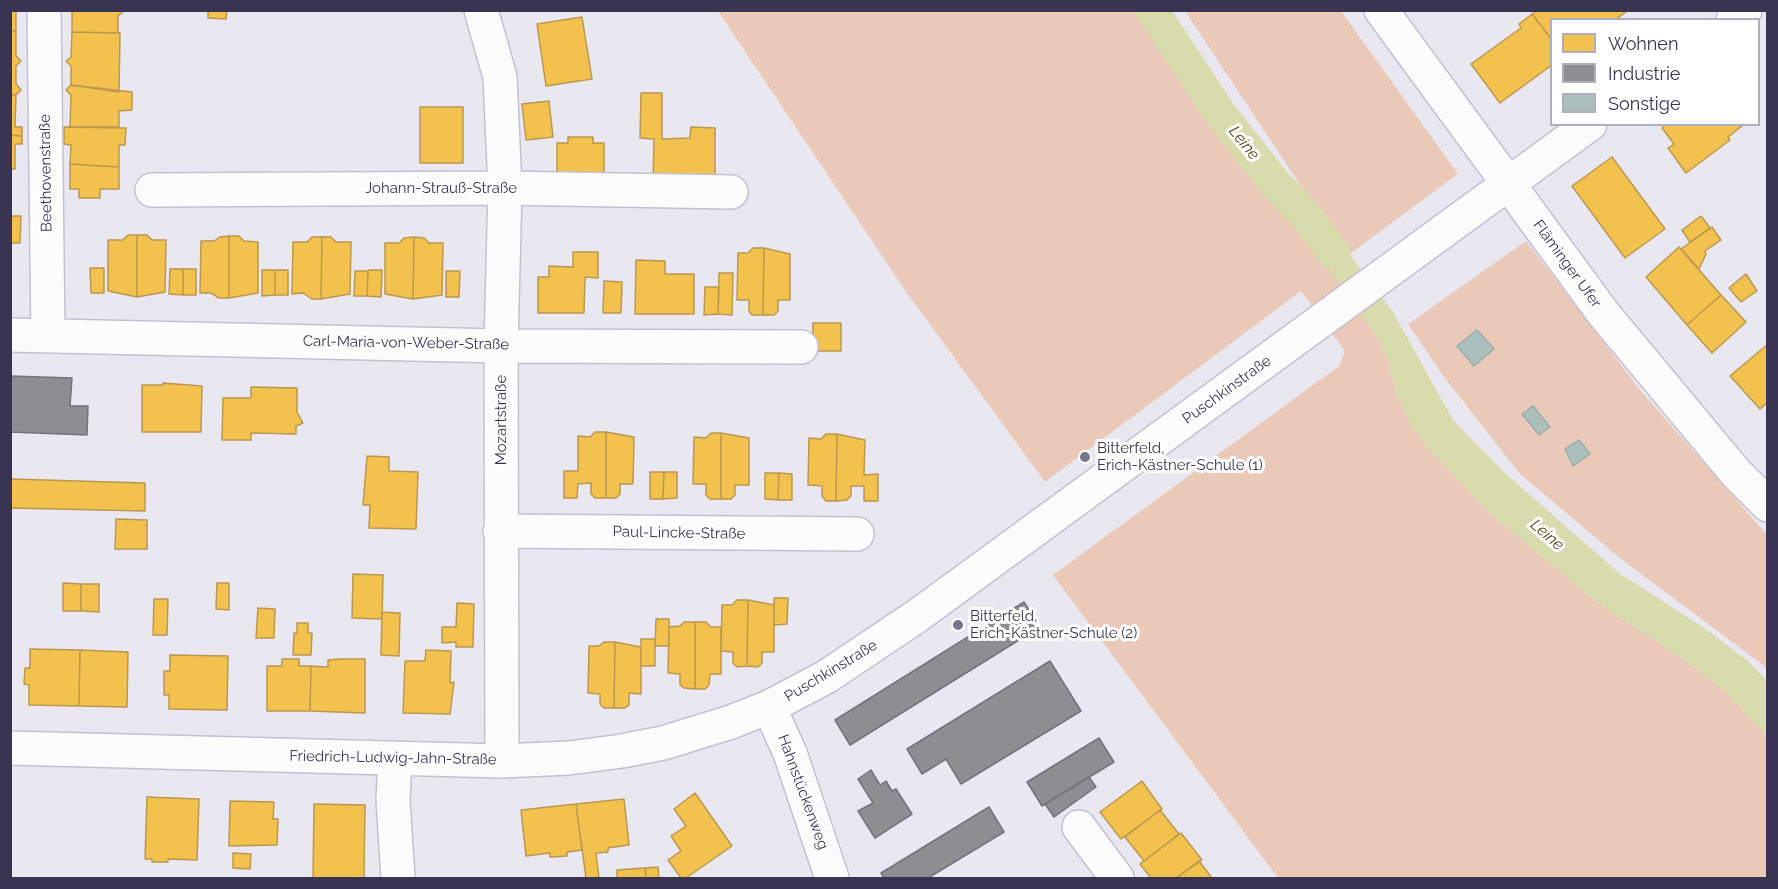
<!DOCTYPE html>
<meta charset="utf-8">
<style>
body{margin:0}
#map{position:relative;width:1778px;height:889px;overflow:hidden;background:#e9e8f0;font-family:Raleway,sans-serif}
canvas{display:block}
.frame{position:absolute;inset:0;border:12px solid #3a3453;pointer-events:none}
.legend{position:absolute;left:1550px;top:18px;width:210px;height:108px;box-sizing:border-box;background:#fff;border:2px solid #b0aeba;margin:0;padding:8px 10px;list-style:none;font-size:18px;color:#3a3453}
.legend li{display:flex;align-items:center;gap:12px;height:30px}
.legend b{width:30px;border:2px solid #b0aeba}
</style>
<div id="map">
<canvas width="1778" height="889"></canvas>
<div class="frame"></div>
<ul class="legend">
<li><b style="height:16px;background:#f2c14e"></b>Wohnen</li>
<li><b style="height:16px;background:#8d8d92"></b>Industrie</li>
<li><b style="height:16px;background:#abbfbc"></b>Sonstige</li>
</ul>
</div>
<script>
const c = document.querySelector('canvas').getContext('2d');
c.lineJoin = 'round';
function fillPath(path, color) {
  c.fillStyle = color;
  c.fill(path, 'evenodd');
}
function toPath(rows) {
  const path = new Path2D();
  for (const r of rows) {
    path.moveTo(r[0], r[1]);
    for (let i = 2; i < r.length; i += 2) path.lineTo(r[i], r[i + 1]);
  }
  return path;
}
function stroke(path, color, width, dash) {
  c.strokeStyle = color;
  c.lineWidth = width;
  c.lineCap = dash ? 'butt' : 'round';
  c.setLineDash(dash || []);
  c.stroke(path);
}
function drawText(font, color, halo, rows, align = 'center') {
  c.font = font + ' Raleway,sans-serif';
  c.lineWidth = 6;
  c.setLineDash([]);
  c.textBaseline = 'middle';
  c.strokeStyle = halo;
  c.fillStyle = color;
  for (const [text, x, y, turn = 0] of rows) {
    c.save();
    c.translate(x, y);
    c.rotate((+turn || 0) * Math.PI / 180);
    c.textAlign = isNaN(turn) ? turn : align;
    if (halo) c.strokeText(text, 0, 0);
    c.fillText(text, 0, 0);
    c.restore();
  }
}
fillPath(toPath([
 [718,11,1157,11,1377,337,1387,358,1397,395,1424,444,1493,516,1597,602,1685,660,1723,689,1767,736,1767,878,1278,878,1053,575,1339,366,1345,351,1301,291,1045,482,907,293],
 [1185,11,1341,11,1458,174,1347,256],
 [1526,241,1641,391,1767,535,1767,668,1621,559,1520,474,1444,377,1408,324]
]), '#ebc9b8');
fillPath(toPath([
 [1317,211,1393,312,1453,420,1506,474,1619,573,1707,630,1748,661,1767,681,1767,736,1723,689,1685,660,1597,602,1493,516,1424,444,1409,422,1397,395,1387,358,1377,337,1298,225]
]), '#d8dbac');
const homes = toPath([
 [10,10,16,10,16,31,10,31,10,10],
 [72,10,125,10,118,16,118,33,72,32,72,10],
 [208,10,227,10,226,19,208,18,208,10],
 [1537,10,1627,10,1627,11,1615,20,1552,20,1552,40,1532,14,1537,10],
 [1532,14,1552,40,1552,65,1500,103,1471,64,1521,28,1519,24,1532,14],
 [582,17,592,79,546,86,537,24,582,17],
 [10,31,16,31,16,56,21,61,16,66,16,84,21,90,16,95,10,94,10,31],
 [72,32,120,33,119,92,71,85,71,66,66,61,71,57,72,32],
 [71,85,132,92,132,110,119,111,119,127,70,127,71,95,66,90,71,85],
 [641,93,662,93,662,139,690,138,691,127,715,128,715,181,653,180,654,139,640,138,641,93],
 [10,94,16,95,15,127,22,127,22,136,10,135,10,94],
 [549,101,553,137,526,140,522,104,549,101],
 [420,107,463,107,463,163,420,163,420,107],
 [1666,124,1741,124,1742,126,1728,137,1730,140,1686,173,1668,148,1674,144,1662,128,1666,124],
 [64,127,126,128,125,145,119,145,119,167,70,164,71,145,64,144,64,127],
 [10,135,22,136,22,144,15,144,15,169,10,169,10,135],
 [568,137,593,137,593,143,604,143,604,179,557,178,557,143,568,143,568,137],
 [1612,157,1665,229,1625,258,1572,186,1612,157],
 [70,164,119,167,119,189,100,189,100,198,79,198,79,189,70,189,70,164],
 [10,216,21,216,20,243,10,243,10,216],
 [1701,216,1710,228,1690,242,1682,230,1701,216],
 [1712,227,1721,240,1705,251,1706,254,1699,269,1681,249,1712,227],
 [128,235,137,235,137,297,108,291,108,240,123,240,128,235],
 [137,235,147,235,152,240,166,240,165,292,137,297,137,235],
 [229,236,239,236,244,241,258,242,258,293,229,298,229,236],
 [229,236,229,298,219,298,211,293,200,293,201,241,214,241,220,237,229,236],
 [312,237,322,237,321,299,312,299,303,293,292,294,293,242,307,242,312,237],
 [322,237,331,237,336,242,351,242,350,294,321,299,322,237],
 [414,237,424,238,429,243,443,243,442,295,413,299,414,237],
 [414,237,413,299,385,294,385,243,399,243,404,238,414,237],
 [1679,247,1721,295,1687,325,1646,277,1679,247],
 [753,248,764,248,763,315,752,315,749,311,749,300,737,300,738,253,748,253,753,248],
 [764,248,790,254,790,300,778,300,778,311,774,315,763,315,764,248],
 [573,252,598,252,598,278,585,277,584,313,538,313,538,277,549,277,549,266,573,267,573,252],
 [636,260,665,261,665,274,694,274,694,314,635,314,636,260],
 [90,268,104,268,104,293,91,293,90,268],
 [170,269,183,269,183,295,169,294,170,269],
 [183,269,196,269,196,295,183,295,183,269],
 [262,270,275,270,275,295,262,296,262,270],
 [275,270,288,270,288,295,275,295,275,270],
 [368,270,382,270,381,297,367,296,368,270],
 [355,271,368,271,367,296,354,296,355,271],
 [446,271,460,271,459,297,446,297,446,271],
 [719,273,733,273,732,315,718,314,719,273],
 [1746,274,1757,291,1741,302,1729,288,1746,274],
 [604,281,622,282,621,313,603,313,604,281],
 [705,287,719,287,718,314,704,315,705,287],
 [1721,295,1746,322,1712,353,1687,325,1721,295],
 [813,323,841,323,841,351,813,351,813,323],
 [1768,344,1768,402,1760,409,1730,376,1768,344],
 [163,383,202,386,201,432,142,432,142,385,163,385,163,383],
 [251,387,297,388,297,412,303,423,296,426,296,434,251,433,251,440,222,440,223,398,251,398,251,387],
 [595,432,606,432,606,498,595,498,591,494,591,483,578,484,577,498,564,498,564,471,578,471,578,436,590,437,595,432],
 [606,432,634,437,633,484,620,484,620,494,616,498,606,498,606,432],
 [711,433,721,433,721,499,710,499,706,495,706,484,693,484,694,437,706,438,711,433],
 [721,433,749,438,749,485,735,485,735,495,731,499,721,499,721,433],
 [826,434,837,434,836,501,826,501,822,496,822,486,808,485,809,438,821,439,826,434],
 [837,434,865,440,864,475,878,474,878,501,864,501,864,486,851,486,851,496,847,500,836,501,837,434],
 [367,456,389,457,389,471,418,472,416,529,369,528,370,505,363,505,367,456],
 [650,472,664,472,663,499,650,499,650,472],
 [664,472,677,472,677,498,663,499,664,472],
 [765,473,779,473,778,500,765,499,765,473],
 [779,473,792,474,792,500,778,500,779,473],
 [10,479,145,483,145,511,10,508,10,479],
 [116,519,147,520,147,549,115,549,116,519],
 [353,574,383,575,382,619,352,618,353,574],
 [63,583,81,584,81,611,63,611,63,583],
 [217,583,229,583,229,610,216,609,217,583],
 [81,584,99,584,99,612,81,611,81,584],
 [774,598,788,598,787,624,774,625,774,598],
 [154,599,168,599,167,635,153,635,154,599],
 [737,600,748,600,747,666,737,667,733,663,733,652,721,651,722,605,732,605,737,600],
 [748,600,774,605,774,652,762,652,762,663,758,667,747,666,748,600],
 [457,603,474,604,473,647,456,647,456,642,442,643,442,627,456,627,457,603],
 [258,608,275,609,274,638,256,638,258,608],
 [382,612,400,613,399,656,381,655,382,612],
 [656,619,669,619,669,646,655,646,656,619],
 [684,622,695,622,695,689,684,688,680,685,680,674,668,673,669,627,680,626,684,622],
 [695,622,706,622,711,627,721,627,721,674,710,674,709,685,705,689,695,689,695,622],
 [297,623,308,623,308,633,312,633,311,655,293,655,294,633,297,633,297,623],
 [641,639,655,639,655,666,641,666,641,639],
 [604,642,615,642,614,708,604,708,600,704,600,694,588,693,589,646,599,646,604,642],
 [615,642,641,647,641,694,629,693,629,705,625,708,614,708,615,642],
 [30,649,80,650,79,706,29,705,29,685,24,684,25,668,30,668,30,649],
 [80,650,128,652,127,707,79,706,80,650],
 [426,650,451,651,450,683,454,682,450,714,403,713,405,661,425,661,426,650],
 [170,655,228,656,227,710,169,709,169,695,164,695,164,671,170,671,170,655],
 [282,659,299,659,299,666,311,666,310,711,267,711,267,666,282,666,282,659],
 [340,659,365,659,365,713,310,711,311,666,328,667,328,660,340,659],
 [1142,781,1162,809,1121,839,1100,812,1142,781],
 [695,793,732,846,686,878,681,878,668,860,681,851,671,836,686,826,674,809,695,793],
 [147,797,199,799,197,860,168,859,168,862,152,862,152,859,145,859,147,797],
 [624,799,629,845,608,848,608,852,596,853,599,878,586,878,576,804,624,799],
 [230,801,274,802,273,819,278,819,277,845,229,846,230,801],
 [314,804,365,805,364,878,313,878,314,804],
 [576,804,582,850,567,852,567,856,550,857,550,853,526,856,521,810,576,804],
 [1160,810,1179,834,1144,861,1125,837,1160,810],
 [1181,833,1202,860,1176,878,1151,878,1140,864,1181,833],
 [233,853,251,854,250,869,233,868,233,853],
 [1199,861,1212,878,1176,878,1199,861],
 [658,867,659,878,646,878,645,868,658,867],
 [645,868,646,878,617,878,617,870,645,868]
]);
fillPath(homes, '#f2c14e');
stroke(homes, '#bb9750', 1.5);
const industry = toPath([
 [10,376,72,378,70,406,88,406,87,435,10,432,10,376],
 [1024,602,1040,627,850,745,835,720,1024,602],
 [1050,661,1081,711,961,784,946,759,922,774,907,749,1050,661],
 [1099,738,1114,762,1042,806,1027,782,1099,738],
 [871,770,880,785,886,781,892,791,896,789,912,814,875,838,858,811,873,803,858,779,871,770],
 [1089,777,1096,787,1054,817,1045,804,1089,777],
 [989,807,1004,832,928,878,884,878,881,873,989,807]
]);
fillPath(industry, '#8d8d92');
stroke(industry, '#74727f', 1.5);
stroke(toPath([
 [1152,10,1222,116,1273,181,1307,217,1334,254]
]), '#d8dbac', 33);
const building = toPath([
 [1477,330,1494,349,1474,366,1457,346,1477,330],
 [1533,406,1550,427,1539,435,1522,414,1533,406],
 [1579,440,1590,454,1573,466,1565,449,1579,440]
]);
fillPath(building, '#abbfbc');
stroke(building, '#99aeac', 1.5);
const minor = toPath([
 [44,10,48,335],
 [481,10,500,77,505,188,501,346,502,761],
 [1381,10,1603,313,1736,473,1768,505],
 [1733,20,1745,10],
 [152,190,505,188,731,192],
 [10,335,501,346,801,347],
 [500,531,857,534],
 [769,707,790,753,832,878],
 [10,748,502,761,569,758,622,751,663,743,731,722,769,707,826,677,917,616,1590,124],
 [395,759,393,800,398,878],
 [1079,827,1117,878]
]);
stroke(minor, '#c3c0d2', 36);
stroke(minor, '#fcfcfd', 33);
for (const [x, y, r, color] of [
 [1085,457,6,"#77738a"],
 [958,625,6,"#77738a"]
]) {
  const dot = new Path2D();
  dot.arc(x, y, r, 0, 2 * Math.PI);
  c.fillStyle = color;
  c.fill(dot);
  stroke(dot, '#fff', 2);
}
drawText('15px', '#3a3453', '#fff', [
 ["Beethovenstraße",46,173,-91],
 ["Johann-Strauß-Straße",441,188],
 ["Fläminger Ufer",1567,264,54],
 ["Carl-Maria-von-Weber-Straße",406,343,1],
 ["Puschkinstraße",1227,390,-36],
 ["Mozartstraße",501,420,-90],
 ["Paul-Lincke-Straße",679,533,1],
 ["Puschkinstraße",831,671,-31],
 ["Friedrich-Ludwig-Jahn-Straße",393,758,1],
 ["Hahnstückenweg",803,792,70]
]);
drawText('15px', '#3a3453', '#fff', [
 ["Bitterfeld,",1097,448],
 ["Erich-Kästner-Schule (1)",1097,465],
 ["Bitterfeld,",970,616],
 ["Erich-Kästner-Schule (2)",970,633]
], 'left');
drawText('italic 16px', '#4a4d19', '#fff', [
 ["Leine",1244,143,51],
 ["Leine",1547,535,41]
]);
</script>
